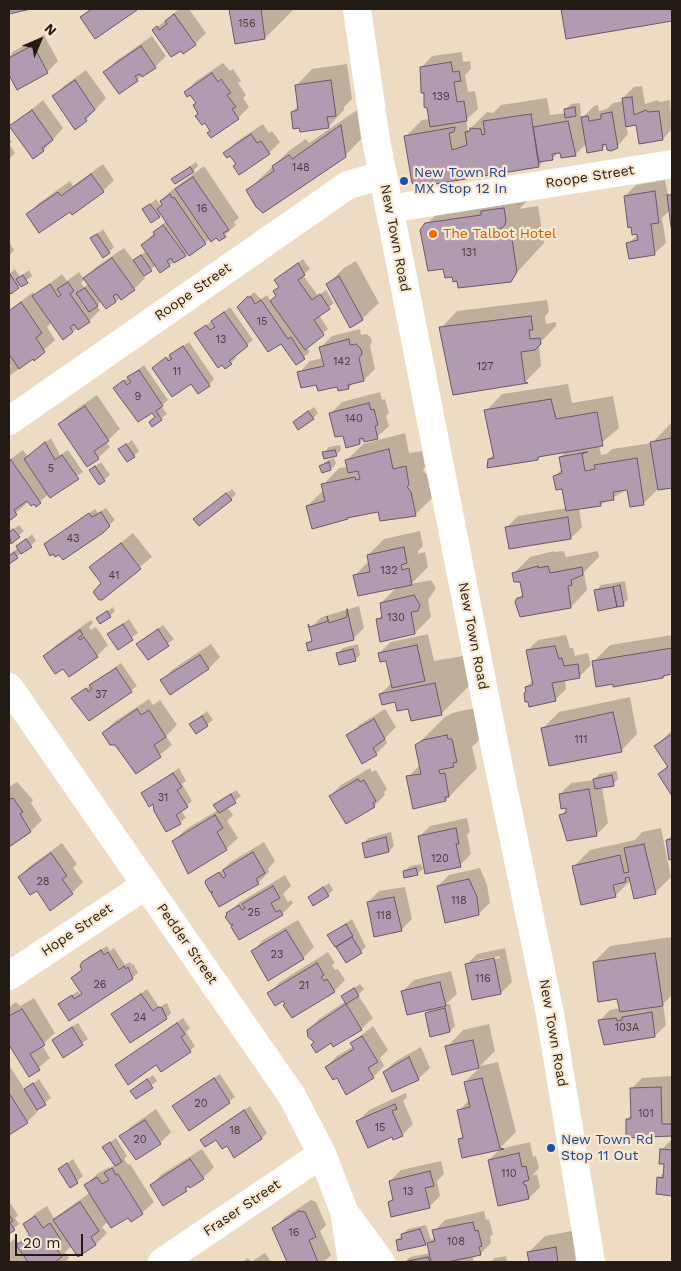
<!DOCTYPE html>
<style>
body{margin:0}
#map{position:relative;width:681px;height:1271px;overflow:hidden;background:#eedbc3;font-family:"Work Sans",sans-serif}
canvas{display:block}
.frame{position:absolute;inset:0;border:10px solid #231c14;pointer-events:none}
.north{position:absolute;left:15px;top:15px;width:50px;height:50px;-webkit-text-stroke:4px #fbe8d0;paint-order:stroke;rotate:45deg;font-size:14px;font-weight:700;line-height:20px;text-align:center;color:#231c14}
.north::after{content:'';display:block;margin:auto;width:18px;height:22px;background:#231c14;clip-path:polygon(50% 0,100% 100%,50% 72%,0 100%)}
.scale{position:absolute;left:15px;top:1234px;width:68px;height:22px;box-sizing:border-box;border:2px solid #231c14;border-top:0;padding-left:6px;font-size:15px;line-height:18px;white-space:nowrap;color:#231c14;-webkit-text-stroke:4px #fbe8d0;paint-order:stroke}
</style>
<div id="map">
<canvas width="681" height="1271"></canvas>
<div class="frame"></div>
<div class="north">N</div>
<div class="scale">20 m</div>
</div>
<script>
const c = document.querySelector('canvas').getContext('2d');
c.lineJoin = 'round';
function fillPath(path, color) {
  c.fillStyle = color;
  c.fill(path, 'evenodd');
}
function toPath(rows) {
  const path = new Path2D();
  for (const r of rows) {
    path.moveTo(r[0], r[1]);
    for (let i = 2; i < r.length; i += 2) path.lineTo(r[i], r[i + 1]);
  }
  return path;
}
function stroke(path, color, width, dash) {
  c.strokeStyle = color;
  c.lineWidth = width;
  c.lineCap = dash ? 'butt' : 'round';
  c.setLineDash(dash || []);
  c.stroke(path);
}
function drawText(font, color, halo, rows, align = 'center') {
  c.font = font + ' "Work Sans",sans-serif';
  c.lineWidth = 4.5;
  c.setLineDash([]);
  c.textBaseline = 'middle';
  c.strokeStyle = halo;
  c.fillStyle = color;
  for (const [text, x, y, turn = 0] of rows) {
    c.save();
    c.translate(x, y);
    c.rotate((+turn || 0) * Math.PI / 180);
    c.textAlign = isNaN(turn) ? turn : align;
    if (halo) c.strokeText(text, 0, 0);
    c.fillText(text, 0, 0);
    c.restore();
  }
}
fillPath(toPath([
 [90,9,137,9,96,37,82,17],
 [179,9,189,9,206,33,195,44,154,30],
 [231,9,292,9,293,10,265,38,236,43],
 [563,9,672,9,672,19,567,37],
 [44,35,58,61,47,72,18,88,9,72,9,57,14,51],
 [152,36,166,56,155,67,119,92,105,72,116,61],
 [462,52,463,62,470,61,471,69,465,75,468,92,475,91,478,109,466,120,468,131,487,112,493,113,501,105,547,98,550,115,566,113,565,110,571,104,580,103,581,119,594,106,598,105,599,111,607,109,613,103,623,101,623,98,634,87,642,86,645,104,658,100,660,102,670,100,672,129,663,139,637,123,626,125,628,134,615,149,607,144,602,149,587,143,575,155,561,150,553,158,545,160,539,166,418,186,405,137,422,120,429,119,425,103,427,101,421,68,432,56],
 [223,63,230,71,233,69,241,81,238,83,246,95,243,98,249,107,238,118,211,130,197,116,199,113,197,102,191,93,185,92,196,81],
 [347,64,352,99,344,107,344,110,328,127,292,112,299,105,296,86,312,69],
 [86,70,106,98,86,120,53,97,64,86],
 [43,100,63,128,44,150,33,158,11,126],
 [357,110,361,139,345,156,248,190,290,150,306,139,309,143],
 [263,124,269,133,272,131,280,142,269,153,237,164,231,154,225,153,236,142],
 [9,138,12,142,9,144,15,153,9,159],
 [196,162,198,166,193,171,173,179],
 [103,164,114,180,103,191,70,210,28,214,39,203,70,181,73,186],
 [204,166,239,218,234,222,236,225,219,240,216,236,210,239,160,271,156,265,143,275,145,278,134,289,106,308,101,301,97,306,100,310,89,321,63,338,52,322,47,327,55,340,34,359,34,358,9,376,9,367,12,367,9,363,9,311,33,292,35,295,62,274,67,281,79,272,84,279,96,267,124,248,134,261,146,251,142,245,166,221,161,214,159,216,144,210,156,199,161,206,163,204,161,201,172,190],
 [85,278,89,284,84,287,81,283],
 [665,180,668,196,672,192,672,226,670,210,662,218,666,243,654,254,628,244,639,233,625,196,636,185],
 [454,196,532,196,519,209,538,206,544,243,510,280,458,280,444,268,426,225],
 [103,229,114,247,109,252,92,238],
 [9,242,14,250,9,256],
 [303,259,310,269,303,275,318,296,326,290,334,303,319,315,328,329,306,347,310,352,296,363,281,342,239,307,254,292,261,299,267,295,271,302,277,295,274,291,279,286,276,280],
 [356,261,379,303,362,319,328,284,344,268],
 [15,269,20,277,29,270,32,276,11,292,9,289,9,274],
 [547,300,549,312,545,316,546,324,556,322,556,326,539,344,541,366,525,382,441,328,457,311],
 [230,307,253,340,234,355,236,358,231,363,196,333],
 [360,329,361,335,367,334,371,338,372,342,370,346,375,369,364,380,354,382,349,388,317,383,299,373,310,361,323,358,321,347,332,336],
 [189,342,214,379,209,385,191,382,153,368],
 [144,365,168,400,161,406,167,414,152,425,156,416,153,412,134,416,115,388],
 [568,384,572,403,613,396,619,428,599,445,601,455,607,454,612,449,652,443,672,422,672,487,658,489,643,504,628,489,600,505,579,508,582,527,571,538,507,527,518,516,567,508,563,488,555,476,562,469,560,457,567,451,542,455,538,459,489,459,494,454,486,411,502,394],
 [380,392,382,400,385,399,389,413,386,416,389,426,377,437,365,438,360,443,344,434,331,413,342,402],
 [97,395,120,429,106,442,110,447,98,458,59,424,71,413],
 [314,407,318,413,313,418,300,417],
 [405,433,409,453,422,451,425,467,423,470,427,475,432,498,415,515,379,510,350,516,313,528,307,506,324,490,323,485,339,468,348,467,347,460,363,444],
 [51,438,60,455,68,450,83,472,49,494,36,505,27,499,26,500,27,503,9,519,9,460,23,450,28,457],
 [132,440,139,451,134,456,120,449],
 [340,445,341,450,336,455,324,453,329,447],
 [334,458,336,464,331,469,321,466,326,461],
 [101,462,110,475,100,483,91,470],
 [232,489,236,494,231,499,200,514],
 [106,508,115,520,109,525,60,553,46,544,95,509,98,513],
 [19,525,24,531,11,542,9,533],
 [420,531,423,546,418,551,418,554,425,552,428,567,411,584,431,580,436,588,428,600,431,617,415,633,377,620,383,614,381,603,398,586,355,575,369,561,368,555,384,539],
 [133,533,152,557,102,598,102,583,91,567],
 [32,534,36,541,9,563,9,556],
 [554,551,554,552,564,551,566,557,598,551,599,557,584,572,587,590,571,607,518,599,523,593,521,580,514,573,530,557],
 [625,581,628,599,623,605,596,591,601,585],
 [359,606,364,628,353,639,308,644,313,638,310,628,322,617],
 [113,607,115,611,110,616,98,619],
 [129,619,138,633,118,648,109,634],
 [91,620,93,623,89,627,91,630,96,627,108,645,97,656,64,667,45,656,56,645],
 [163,625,174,639,148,658,138,644],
 [428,634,434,661,463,656,469,686,441,714,409,707,380,694,392,683,387,659,379,653,391,642],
 [566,635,570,648,573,648,575,656,588,653,591,665,580,676,565,679,566,689,555,700,525,693,526,687,533,680,527,651,538,640],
 [672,635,672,673,663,677,614,683,593,662,610,645],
 [211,644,220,657,209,668,170,693,162,680,173,669],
 [358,644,360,655,355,660,338,653,343,648],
 [121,663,137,686,90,719,73,698],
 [630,697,637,734,621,751,543,728,559,712],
 [149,699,153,705,160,700,177,725,166,736,172,745,138,772,116,744,103,733,114,722],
 [475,708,481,738,472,747,477,768,446,800,408,777,420,765,416,746,444,718,452,713],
 [385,709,396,727,385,738,387,743,376,754,348,736,359,725],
 [207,711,213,720,196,733,191,724],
 [672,730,672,794,659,774,668,765,656,746],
 [179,768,186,781,182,784,192,801,181,810,186,818,167,831,153,803,142,793],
 [370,768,372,772,376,770,387,789,384,792,385,795,374,806,330,796,341,785],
 [617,771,618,779,613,785,602,787,608,823,597,834,568,839,561,815,567,809,560,794,571,783,594,780,599,774],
 [17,782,33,800,31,803,42,820,31,831,9,845,9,787],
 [236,790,241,796,227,807,233,815,227,821,238,838,226,849,189,872,174,841,185,830,218,810,215,805],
 [467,818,470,832,467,835,471,854,460,865,419,837,430,826],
 [661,828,671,877,655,893,631,880,615,896,574,866,590,850,635,840,642,832],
 [391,832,394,846,389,851,363,843,369,838],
 [672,835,672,858,670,858,667,840],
 [264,842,275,861,268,869,269,872,258,883,215,891,207,883,231,862],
 [62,843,77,864,73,868,83,882,72,893,37,889,19,877,30,866],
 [421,864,423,869,417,874,404,871,410,866],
 [480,868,487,885,490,903,478,914,438,886,449,875],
 [285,875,291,886,283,894,288,902,291,900,293,903,282,914,228,914,239,903],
 [329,883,333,890,328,895,309,897],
 [405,887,412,919,401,930,368,902,379,891],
 [352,919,366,947,346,962,329,935],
 [298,920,314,947,303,958,252,952,263,940],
 [671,937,672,995,663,1004,666,1025,655,1036,605,1043,599,1021,610,1010,620,1008,619,997,594,962,610,946],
 [107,946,110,951,114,948,125,965,130,962,132,965,133,963,138,973,132,978,60,1004,78,991,80,994,83,993,72,978,83,969,83,963,88,957],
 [505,948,512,982,501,993,466,965,477,954],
 [500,956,500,958,477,963,477,960],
 [328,952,335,963,332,965,335,970,338,969,345,980,334,991,284,999,269,993,280,982],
 [451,971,457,994,446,1004,450,1004,455,1026,450,1031,426,1013,431,1008,403,991,414,980],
 [360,984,364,989,358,995,373,1018,361,1029,334,1046,331,1042,315,1042,308,1030,319,1019,346,1001,343,996],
 [147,989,159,1007,167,1003,171,1013,166,1018,112,1014],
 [34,998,55,1033,42,1045,50,1058,29,1076,9,1042,9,1007,16,1002,20,1006],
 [183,1018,190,1028,186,1032,195,1046,190,1051,157,1064,116,1065],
 [78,1023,88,1039,63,1056,53,1040],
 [489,1024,495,1051,480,1066,498,1062,516,1132,500,1148,459,1139,464,1135,459,1111,469,1100,465,1082,480,1067,453,1073,447,1047,463,1030],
 [373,1026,388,1050,380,1058,384,1066,373,1077,338,1076,326,1067,337,1056,354,1046,352,1043],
 [421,1047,430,1068,418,1079,393,1090,384,1072,396,1061],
 [9,1065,25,1090,39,1079,51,1098,37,1109,38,1111,27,1122,9,1133],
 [220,1074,235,1097,189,1129,173,1106],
 [153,1075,157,1081,136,1098,131,1091],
 [671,1076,672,1135,628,1137,627,1119,632,1114,631,1089,642,1078],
 [406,1093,407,1097,403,1101,413,1124,402,1135,392,1136,358,1121,369,1110],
 [250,1106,267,1133,262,1138,235,1156,227,1144,216,1139,201,1140],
 [156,1109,171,1132,160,1143,136,1159,121,1137,132,1126],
 [116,1138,127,1156,124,1159,128,1165,130,1164,154,1202,142,1213,108,1221,102,1227,107,1233,96,1244,78,1255,72,1246,65,1252,69,1258,65,1262,29,1262,27,1259,26,1262,9,1262,9,1243,15,1239,19,1244,30,1233,24,1225,36,1213,47,1206,54,1218,91,1192,86,1185,97,1174,109,1167,110,1169,115,1164,104,1147],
 [672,1139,672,1194,657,1193,659,1178,664,1172,665,1163,661,1150],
 [530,1142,533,1157,536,1156,539,1168,532,1176,537,1174,540,1187,529,1198,489,1160,500,1149],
 [202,1149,214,1167,203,1178,163,1204,151,1185,162,1174],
 [73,1159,83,1176,71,1186,60,1169],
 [441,1161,444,1174,437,1181,440,1196,429,1207,389,1202,393,1198,390,1181,401,1170],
 [311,1200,316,1202,326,1225,320,1231,331,1255,324,1262,289,1262,274,1229,285,1217],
 [11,1204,18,1215,15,1218,19,1224,10,1232,9,1205],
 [484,1211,486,1220,489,1219,493,1234,490,1237,491,1243,480,1254,472,1255,474,1262,405,1262,410,1257,430,1253,428,1242,425,1244,397,1240,408,1229,426,1225,431,1240,435,1237,434,1231,445,1220],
 [572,1231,576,1262,527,1262,530,1260,529,1252,545,1236],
 [265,1253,271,1262,242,1262,248,1258,251,1262],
 [506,1256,507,1262,490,1262,495,1258]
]), '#0003');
const building = toPath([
 [9,9,31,9,9,14,9,9],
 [92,9,136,9,137,10,95,39,80,17,92,9],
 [229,9,261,9,265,39,235,44,229,9],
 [561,9,672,9,672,21,566,39,561,9],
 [174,14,196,45,183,54,181,51,171,57,152,30,157,26,159,30,167,24,165,21,174,14],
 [33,45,48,73,17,90,9,75,9,58,33,45],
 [141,46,156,68,142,77,140,74,135,76,138,81,119,94,103,72,141,46],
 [451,62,453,72,459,71,461,81,454,82,457,102,464,101,467,121,430,127,427,108,424,107,424,93,421,93,421,89,420,67,451,62],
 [212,73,218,82,221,79,231,93,227,95,236,107,232,109,239,119,211,138,207,133,210,131,205,123,202,125,195,116,198,114,193,105,196,103,190,95,187,97,184,92,212,73],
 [75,80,95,110,85,118,87,121,75,130,52,96,75,80],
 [331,80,336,116,327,117,329,128,300,132,299,128,293,129,291,112,298,110,295,85,331,80],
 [632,97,634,115,646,110,648,112,659,111,663,140,639,144,636,125,626,127,622,98,632,97],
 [575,107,576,116,565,118,564,109,575,107],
 [32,110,53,140,42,148,44,151,33,159,9,126,32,110],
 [612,112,618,148,611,151,607,150,606,144,602,145,603,150,587,153,581,117,588,116,589,121,601,119,601,114,612,112],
 [531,114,539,167,417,187,412,183,404,136,455,127,454,132,449,133,452,150,467,145,465,132,470,131,470,128,481,129,482,135,485,134,483,121,531,114],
 [568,121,576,156,561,158,560,153,552,154,553,160,539,162,533,127,568,121],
 [341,125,346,157,263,213,256,207,246,190,274,171,272,166,289,155,292,159,341,125],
 [251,134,257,143,261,141,270,154,239,175,233,166,236,164,230,156,227,158,223,153,251,134],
 [190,167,194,172,175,184,171,179,190,167],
 [91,174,104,192,72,215,70,212,39,233,26,214,58,192,61,196,91,174],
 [193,177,229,230,223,233,226,237,219,241,216,238,211,242,175,189,193,177],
 [655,191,659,223,651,224,655,255,629,259,626,243,638,240,637,234,632,235,631,227,628,228,624,196,655,191],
 [170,194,172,198,174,197,206,244,189,256,157,209,162,205,160,201,170,194],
 [667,195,672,195,672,227,671,227,667,195],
 [150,204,160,217,151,223,142,209,150,204],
 [504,208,506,220,505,225,500,229,490,231,491,237,511,233,517,272,511,282,458,288,457,281,453,282,452,277,445,278,443,269,428,271,420,230,425,223,481,215,481,211,504,208],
 [163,225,186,256,174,263,171,258,167,261,170,266,160,273,141,245,155,235,153,232,163,225],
 [97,234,110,253,103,258,90,238,97,234],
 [141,255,152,271,144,276,133,260,141,255],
 [112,258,135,290,121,300,117,294,113,296,116,302,106,309,83,278,112,258],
 [298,263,305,275,298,280,312,300,320,294,330,309,314,320,324,335,305,350,270,301,276,296,273,291,279,287,274,280,298,263],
 [10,274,19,288,11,294,9,291,10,274],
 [23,275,28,283,21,287,16,279,23,275],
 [339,276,363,320,350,328,326,284,339,276],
 [68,282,74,291,70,294,90,322,78,330,74,324,70,327,73,332,63,340,32,296,50,284,58,297,61,295,57,289,68,282],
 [85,288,98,306,89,312,76,293,85,288],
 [247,297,251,297,255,304,261,300,288,339,291,337,305,359,296,365,281,344,268,352,237,307,247,297],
 [21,302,42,333,36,338,45,352,34,361,33,359,19,369,9,354,9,311,21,302],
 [224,312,248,346,229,361,232,364,225,369,222,365,218,368,194,333,206,325,210,330,215,327,211,321,224,312],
 [531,316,533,330,529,330,530,339,540,338,541,344,535,350,521,352,525,382,528,383,453,395,439,327,531,316],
 [349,339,350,345,356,344,361,349,362,354,359,358,364,381,348,385,349,389,338,391,337,387,318,391,316,385,301,388,297,372,324,366,319,347,349,339],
 [183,346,210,386,198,394,191,384,172,397,152,368,166,357,168,361,172,359,169,355,183,346],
 [139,370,163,406,156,411,162,420,152,427,149,422,155,417,152,413,138,422,113,388,124,380,127,385,131,382,127,377,139,370],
 [551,399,556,419,597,412,603,446,538,457,538,460,487,468,488,459,494,458,484,410,551,399],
 [369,403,371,410,374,409,378,425,375,426,378,439,364,442,363,438,359,439,360,444,346,448,343,436,335,437,329,413,369,403],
 [85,406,109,441,94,451,99,459,87,467,58,424,85,406],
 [308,411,314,419,298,430,293,422,308,411],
 [672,438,672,488,658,490,650,442,672,438],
 [45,442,55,460,62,455,79,479,50,498,24,459,45,442],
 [126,444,135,457,127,462,118,449,126,444],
 [389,449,393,469,406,466,409,485,407,487,411,492,416,516,380,521,378,512,347,518,348,519,312,529,306,506,325,501,321,484,355,477,356,480,360,479,358,471,348,473,345,460,389,449],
 [335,450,337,456,324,459,322,452,335,450],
 [587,452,582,454,585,471,595,469,594,465,637,458,644,505,630,507,627,490,613,492,614,500,600,502,601,506,566,511,562,489,556,490,553,476,562,473,559,457,587,452],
 [11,460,41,503,36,507,34,504,31,506,27,501,14,510,17,515,9,521,9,462,11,460],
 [329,462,331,470,322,473,319,466,329,462],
 [95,466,105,481,99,485,89,470,95,466],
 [226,493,232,500,199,526,193,519,226,493],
 [101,512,110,526,103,533,63,560,59,555,55,557,53,554,50,556,44,544,89,513,92,517,101,512],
 [568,517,571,539,509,549,505,527,568,517],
 [13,529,20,537,11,544,9,532,13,529],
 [26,539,32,547,21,554,16,546,26,539],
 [121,543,141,569,102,600,99,600,93,592,101,583,89,567,121,543],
 [404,547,407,563,401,565,402,570,409,568,412,585,358,596,353,575,370,572,367,555,404,547],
 [14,552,18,558,9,564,9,556,14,552],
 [538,566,538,568,548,566,550,573,582,567,583,575,571,580,572,585,568,586,571,608,520,617,515,602,517,598,523,597,520,582,514,582,512,573,538,566],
 [620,585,624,606,617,607,613,587,620,585],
 [613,587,617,607,598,611,594,590,613,587],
 [414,595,420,605,418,611,411,612,415,634,380,642,376,619,382,618,380,603,414,595],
 [347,609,354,640,308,651,306,643,312,641,308,624,310,627,328,621,327,616,329,623,347,617,347,609],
 [107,611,111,617,100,624,96,618,107,611],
 [123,624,133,640,118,650,107,634,123,624],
 [158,629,169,646,148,660,136,644,158,629],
 [80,630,83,635,78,638,80,640,84,637,98,657,69,677,63,669,55,674,43,656,80,630],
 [417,645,425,681,392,688,386,661,380,662,378,653,417,645],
 [555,646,559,659,562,658,564,666,578,664,580,678,552,683,556,701,529,707,528,702,525,702,524,693,526,692,525,687,533,685,526,650,555,646],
 [672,648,672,674,663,676,663,678,613,687,613,684,596,687,592,661,672,648],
 [353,649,356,661,339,665,336,653,353,649],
 [200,655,209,669,170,695,160,680,200,655],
 [116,668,132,692,89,721,71,698,86,688,88,692,92,689,89,685,116,668],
 [435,683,442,715,411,721,408,709,397,711,395,702,382,705,379,694,435,683],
 [137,709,141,715,149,710,166,737,154,745,161,757,136,774,115,745,110,745,102,733,137,709],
 [613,712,622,752,549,766,541,728,613,712],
 [202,716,208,726,196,734,189,724,202,716],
 [374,719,385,739,373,748,377,755,362,764,346,735,374,719],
 [672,734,672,796,658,774,668,767,654,746,672,734],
 [447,735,448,739,452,739,457,762,453,763,454,767,439,770,440,774,445,773,449,797,445,797,446,801,413,809,406,776,421,774,415,745,423,740,447,735],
 [173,773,182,787,177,790,188,807,176,815,181,824,166,832,154,811,153,804,149,807,141,793,173,773],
 [612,775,614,786,595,789,593,779,612,775],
 [358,779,360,782,364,780,376,801,373,803,375,807,346,824,329,796,358,779],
 [589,789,597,836,567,841,559,815,566,813,566,808,561,809,559,794,589,789],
 [231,794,236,803,219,813,213,805,231,794],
 [9,797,10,799,13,798,23,812,20,814,31,832,9,847,9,797],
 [215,815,223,828,217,832,227,850,188,874,172,841,215,815],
 [456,828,459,844,456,844,461,867,425,874,418,836,456,828],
 [386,837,389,852,365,858,362,843,386,837],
 [672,839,672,859,669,860,666,840,672,839],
 [644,844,656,894,634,899,629,877,625,878,626,882,613,885,616,897,581,905,572,866,620,855,624,873,629,872,624,848,644,844],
 [253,852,265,873,256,879,259,884,219,907,211,893,213,892,210,892,205,883,206,880,219,872,223,878,226,876,223,870,253,852],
 [51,853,67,876,62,879,73,894,50,911,37,891,30,895,18,877,51,853],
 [416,868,418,875,404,878,403,871,416,868],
 [469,879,477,897,479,915,445,923,437,886,469,879],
 [273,886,280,898,271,903,276,912,280,910,283,915,239,940,231,927,233,924,231,925,225,917,227,915,226,913,239,905,242,910,245,908,242,904,273,886],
 [323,887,329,896,313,906,308,897,323,887],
 [394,897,402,931,374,937,367,902,394,897],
 [346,924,353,936,335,947,327,935,346,924],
 [286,930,304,959,268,981,251,951,286,930],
 [352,937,362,953,346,963,336,947,352,937],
 [101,950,104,955,108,952,119,970,124,966,126,969,128,967,133,979,69,1021,58,1004,72,995,74,999,82,994,71,978,82,970,80,966,82,962,101,950],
 [655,953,663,1006,620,1012,617,999,598,1002,593,962,655,953],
 [494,958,501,994,472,1000,465,964,494,958],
 [317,963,324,975,321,977,324,981,327,979,335,992,292,1018,283,1005,285,1004,283,1001,275,1006,267,993,317,963],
 [440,982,446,1006,407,1015,401,991,440,982],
 [354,988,359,996,346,1004,341,996,354,988],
 [141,994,153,1011,158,1007,162,1008,167,1019,130,1043,111,1014,141,994],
 [346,1004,362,1030,333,1047,331,1043,316,1053,311,1045,314,1042,308,1037,307,1030,346,1004],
 [445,1008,450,1032,430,1037,425,1013,445,1008],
 [22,1009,45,1045,30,1054,40,1070,29,1077,9,1045,9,1016,22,1009],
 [652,1012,655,1037,604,1045,598,1020,616,1018,617,1021,622,1020,622,1017,652,1012],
 [177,1023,185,1034,181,1037,191,1052,161,1072,156,1065,128,1085,115,1065,177,1023],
 [72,1027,83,1045,63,1058,52,1040,72,1027],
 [362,1036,378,1062,368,1068,374,1078,346,1095,337,1078,333,1080,325,1067,354,1049,350,1043,362,1036],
 [473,1040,479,1068,452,1075,445,1046,473,1040],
 [409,1057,419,1080,392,1092,383,1072,409,1057],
 [214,1078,230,1103,189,1131,172,1106,214,1078],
 [482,1078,500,1148,504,1149,462,1158,458,1139,463,1138,457,1110,470,1107,464,1082,482,1078],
 [147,1079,153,1088,136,1099,130,1091,147,1079],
 [33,1083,46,1105,37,1110,24,1089,33,1083],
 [661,1087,662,1124,672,1124,672,1136,626,1138,626,1119,631,1119,630,1088,661,1087],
 [9,1093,28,1123,9,1135,9,1093],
 [395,1104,397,1109,392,1111,403,1136,393,1140,392,1137,368,1148,356,1121,395,1104],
 [244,1110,262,1139,234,1158,227,1146,222,1149,216,1140,205,1147,200,1140,244,1110],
 [145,1120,161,1144,136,1160,119,1136,145,1120],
 [110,1142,122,1162,115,1166,102,1147,110,1142],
 [660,1149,672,1150,672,1196,656,1194,657,1177,663,1178,664,1164,659,1164,660,1149],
 [519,1153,522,1167,526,1166,529,1180,523,1182,524,1185,526,1185,529,1199,498,1206,488,1160,519,1153],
 [190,1159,204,1179,190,1188,188,1186,185,1188,187,1191,163,1206,150,1185,190,1159],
 [67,1163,78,1183,70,1188,58,1169,67,1163],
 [112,1168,116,1175,118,1174,143,1214,131,1222,128,1218,111,1228,84,1185,97,1177,102,1184,109,1180,104,1173,112,1168],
 [430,1171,434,1186,425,1188,430,1208,391,1217,388,1202,393,1200,389,1181,430,1171],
 [80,1202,99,1231,91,1237,96,1245,78,1257,53,1220,80,1202],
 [299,1211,305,1212,316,1237,309,1240,318,1262,287,1262,272,1228,299,1211],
 [9,1214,13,1221,10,1223,15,1230,9,1234,9,1214],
 [35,1216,43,1228,50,1223,61,1240,54,1245,62,1257,55,1262,28,1262,16,1245,30,1236,23,1224,35,1216],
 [473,1222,475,1231,478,1230,482,1246,479,1247,481,1255,447,1262,431,1262,427,1243,435,1241,432,1230,473,1222],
 [420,1229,426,1245,398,1251,396,1240,402,1239,401,1234,420,1229],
 [556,1247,558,1262,529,1262,527,1252,556,1247],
 [428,1257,430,1262,403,1262,428,1257]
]);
fillPath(building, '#b09bb0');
stroke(building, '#6a576a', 1);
stroke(toPath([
 [389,209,672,164],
 [9,421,348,185,383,175],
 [9,687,292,1096,322,1154,344,1211,352,1262],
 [9,976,146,885],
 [348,1217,381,1262],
 [162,1262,322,1154]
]), '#fff', 28);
stroke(toPath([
 [357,9,376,140,497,758,550,1014,591,1262]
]), '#fff', 28);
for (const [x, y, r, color] of [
 [404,181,5,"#1a4fb4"],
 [433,234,5,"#e8710a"],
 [551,1148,5,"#1a4fb4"]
]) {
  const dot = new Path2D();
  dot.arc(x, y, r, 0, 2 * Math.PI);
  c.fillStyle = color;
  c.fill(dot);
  stroke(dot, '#fbe8d0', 2);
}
drawText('11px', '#463c3b', null, [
 ["156",247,24],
 ["139",441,97],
 ["148",301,168],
 ["16",202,209],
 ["131",469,253],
 ["15",262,322],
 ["13",221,340],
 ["142",342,362],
 ["127",485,367],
 ["11",177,372],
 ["9",138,397],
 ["140",354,419],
 ["5",51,469],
 ["43",73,539],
 ["132",389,571],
 ["41",114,576],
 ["130",396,618],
 ["37",101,695],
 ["111",581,740],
 ["31",163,798],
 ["120",440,859],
 ["28",43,882],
 ["118",459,901],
 ["25",254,913],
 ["118",384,916],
 ["23",277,955],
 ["116",483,979],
 ["26",100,985],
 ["21",304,986],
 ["24",140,1018],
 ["103A",627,1028],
 ["20",201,1104],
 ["101",646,1114],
 ["15",380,1128],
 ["18",235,1131],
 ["20",140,1140],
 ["110",509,1174],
 ["13",408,1192],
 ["16",294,1233],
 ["108",456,1242]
]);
drawText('14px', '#164399', '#fbe8d0', [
 ["New Town Rd",414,173],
 ["MX Stop 12 In",414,189],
 ["New Town Rd",561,1140],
 ["Stop 11 Out",561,1156]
], 'left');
drawText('14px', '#231c14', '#fbe8d0', [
 ["Roope Street",590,177,-9],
 ["New Town Road",395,238,79],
 ["Roope Street",193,292,-35],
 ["New Town Road",473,636,79],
 ["Hope Street",77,930,-34],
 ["Pedder Street",187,944,55],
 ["New Town Road",553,1033,80],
 ["Fraser Street",242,1208,-34]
]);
drawText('14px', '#c56008', '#fbe8d0', [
 ["The Talbot Hotel",443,234]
], 'left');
</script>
